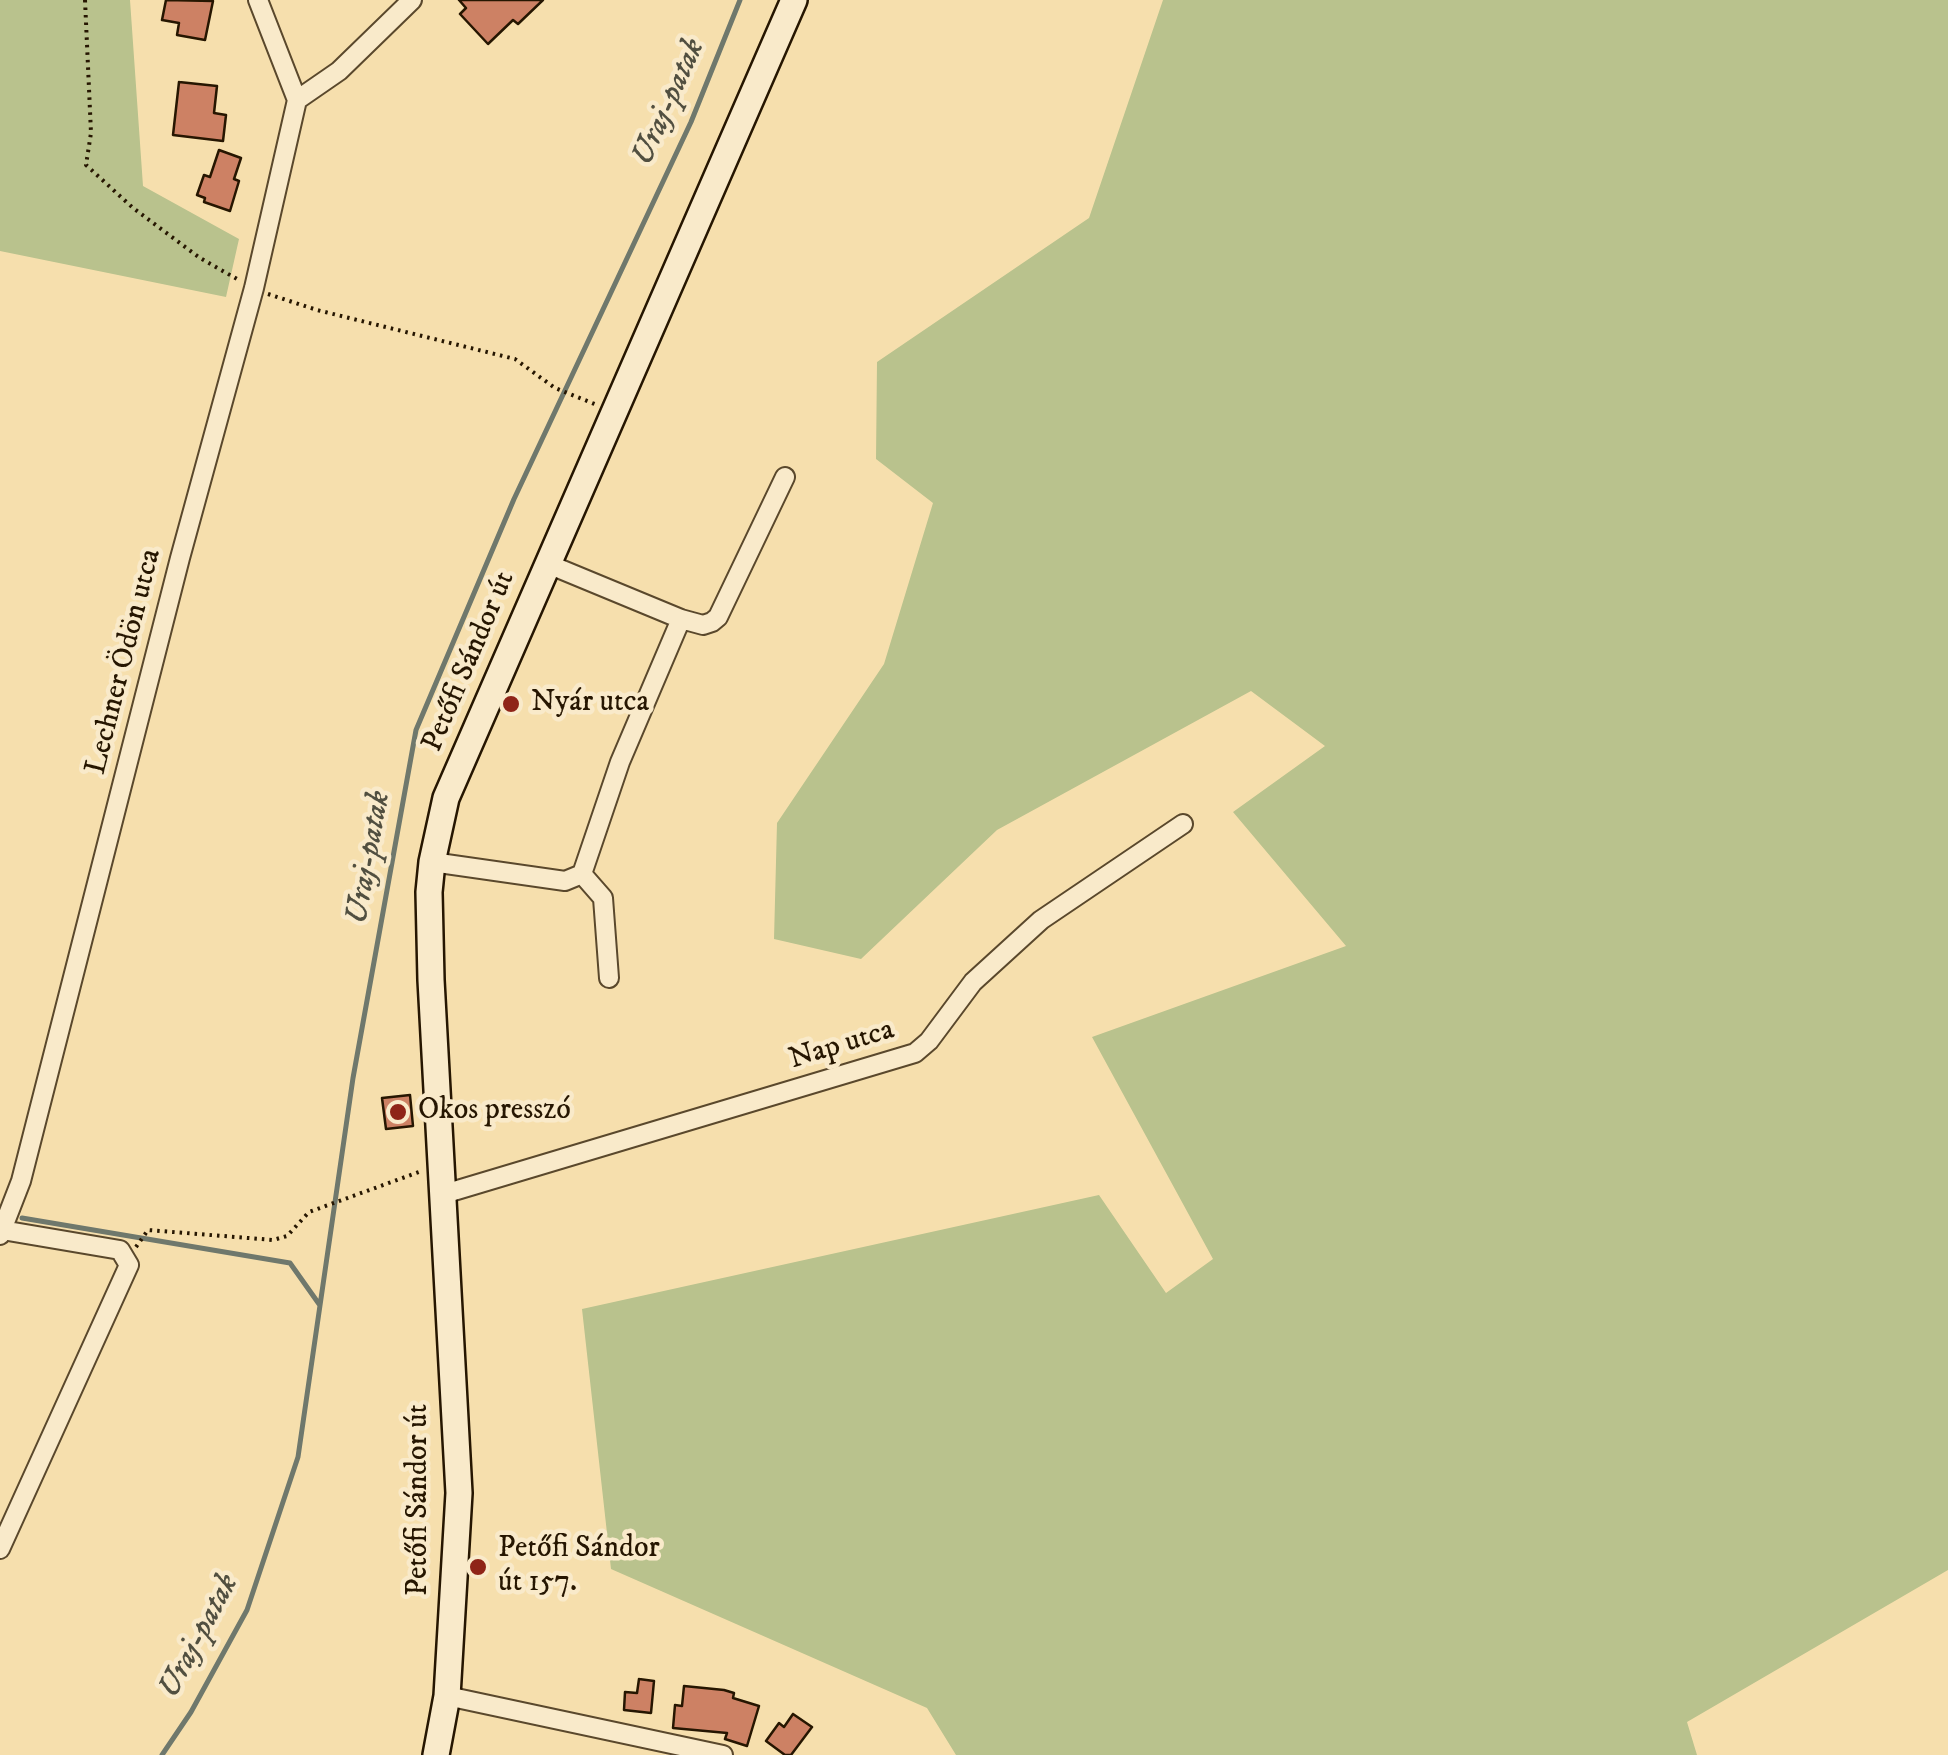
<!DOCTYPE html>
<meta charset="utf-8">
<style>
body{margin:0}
canvas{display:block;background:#f6dfad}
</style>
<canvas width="1948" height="1755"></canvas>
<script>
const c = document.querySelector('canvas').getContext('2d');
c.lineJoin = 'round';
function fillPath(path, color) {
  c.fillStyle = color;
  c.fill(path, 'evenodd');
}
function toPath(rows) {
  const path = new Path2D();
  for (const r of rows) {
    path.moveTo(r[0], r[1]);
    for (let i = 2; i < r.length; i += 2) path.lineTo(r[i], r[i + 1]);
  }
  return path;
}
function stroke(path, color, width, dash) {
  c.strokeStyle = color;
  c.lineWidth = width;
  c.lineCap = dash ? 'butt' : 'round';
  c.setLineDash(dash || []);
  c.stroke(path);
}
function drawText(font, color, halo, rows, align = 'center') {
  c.font = font + ' "IM FELL DW Pica",serif';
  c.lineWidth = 9;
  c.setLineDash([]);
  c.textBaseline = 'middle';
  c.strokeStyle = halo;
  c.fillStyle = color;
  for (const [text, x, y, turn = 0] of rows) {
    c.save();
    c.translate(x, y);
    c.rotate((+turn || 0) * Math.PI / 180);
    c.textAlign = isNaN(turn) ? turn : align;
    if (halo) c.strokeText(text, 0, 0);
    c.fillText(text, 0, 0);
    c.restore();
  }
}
fillPath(toPath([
 [0,0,130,0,143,186,239,239,226,297,0,251],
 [1163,0,1948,0,1948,1570,1687,1722,1697,1755,956,1755,927,1708,611,1569,582,1309,1099,1195,1166,1293,1213,1259,1092,1037,1346,946,1233,812,1325,746,1251,691,997,830,861,959,774,939,777,823,884,664,933,503,876,459,877,362,1089,218]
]), '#b9c28d');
stroke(toPath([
 [22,1218,290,1263,319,1304],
 [162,1755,191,1712,247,1610,298,1457,353,1078,416,730,514,499,691,122,740,0]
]), '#6f786c', 5);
const building = toPath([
 [166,0,213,1,205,40,177,35,179,23,162,20,166,0],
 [459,0,543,0,518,24,513,20,488,44,460,14,466,8,459,0],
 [179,82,217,86,214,113,226,115,223,141,173,135,179,82],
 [219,150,241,158,234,179,239,181,230,211,204,202,205,198,197,195,204,175,210,177,219,150],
 [410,1095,413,1126,386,1129,382,1098,410,1095],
 [639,1679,654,1681,651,1713,624,1710,625,1692,637,1693,639,1679],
 [684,1686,724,1690,734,1693,733,1698,759,1706,747,1746,725,1739,727,1733,673,1728,675,1705,682,1706,684,1686],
 [793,1714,812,1727,791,1755,785,1755,766,1741,779,1723,784,1727,793,1714]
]);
fillPath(building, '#cd8164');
stroke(building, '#261601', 2.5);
const street = toPath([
 [258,0,297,100],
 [297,100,339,71,412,0],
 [548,564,681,619,703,625,712,622,718,617,785,477],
 [432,862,565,881,582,874,620,762,681,619],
 [582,874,603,898,609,978],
 [444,1194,915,1053,929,1041,973,982,1041,920,1183,824],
 [0,1235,21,1181,180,558,254,288,297,100],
 [0,1549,129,1265,120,1250,2,1230],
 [447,1696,723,1755]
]);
const secondary = toPath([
 [436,1755,447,1696,459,1493,431,980,429,892,432,862,446,798,794,0]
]);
stroke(street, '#5a482c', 22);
stroke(secondary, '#261601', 30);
stroke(toPath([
 [85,0,91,133,86,165,133,208,200,258,237,279],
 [268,294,317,310,515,359,555,388,597,405],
 [136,1247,148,1230,273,1240,287,1236,309,1212,419,1172]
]), '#261601', 4, [2.5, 5]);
stroke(street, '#f9eaca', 18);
stroke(secondary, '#f9eaca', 25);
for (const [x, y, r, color] of [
 [511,704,10,"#8f2418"],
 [398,1112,10,"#8f2418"],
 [478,1567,10,"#8f2418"]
]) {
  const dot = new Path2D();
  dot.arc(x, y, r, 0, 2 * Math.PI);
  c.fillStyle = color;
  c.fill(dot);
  stroke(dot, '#f9eaca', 4);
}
drawText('30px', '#261601', '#f9eaca', [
 ["Lechner Ödön utca",125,662,-76],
 ["Petőfi Sándor út",470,662,-67],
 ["Nap utca",842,1046,-17],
 ["Petőfi Sándor út",420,1500,-90]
]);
drawText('30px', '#261601', '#f9eaca', [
 ["Nyár utca",531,704],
 ["Okos presszó",418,1112],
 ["Petőfi Sándor",498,1550],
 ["út 157.",498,1584]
], 'left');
drawText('italic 32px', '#514f40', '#f9eaca', [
 ["Uraj-patak",670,103,-66],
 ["Uraj-patak",370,858,-80],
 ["Uraj-patak",200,1637,-62]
]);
</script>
